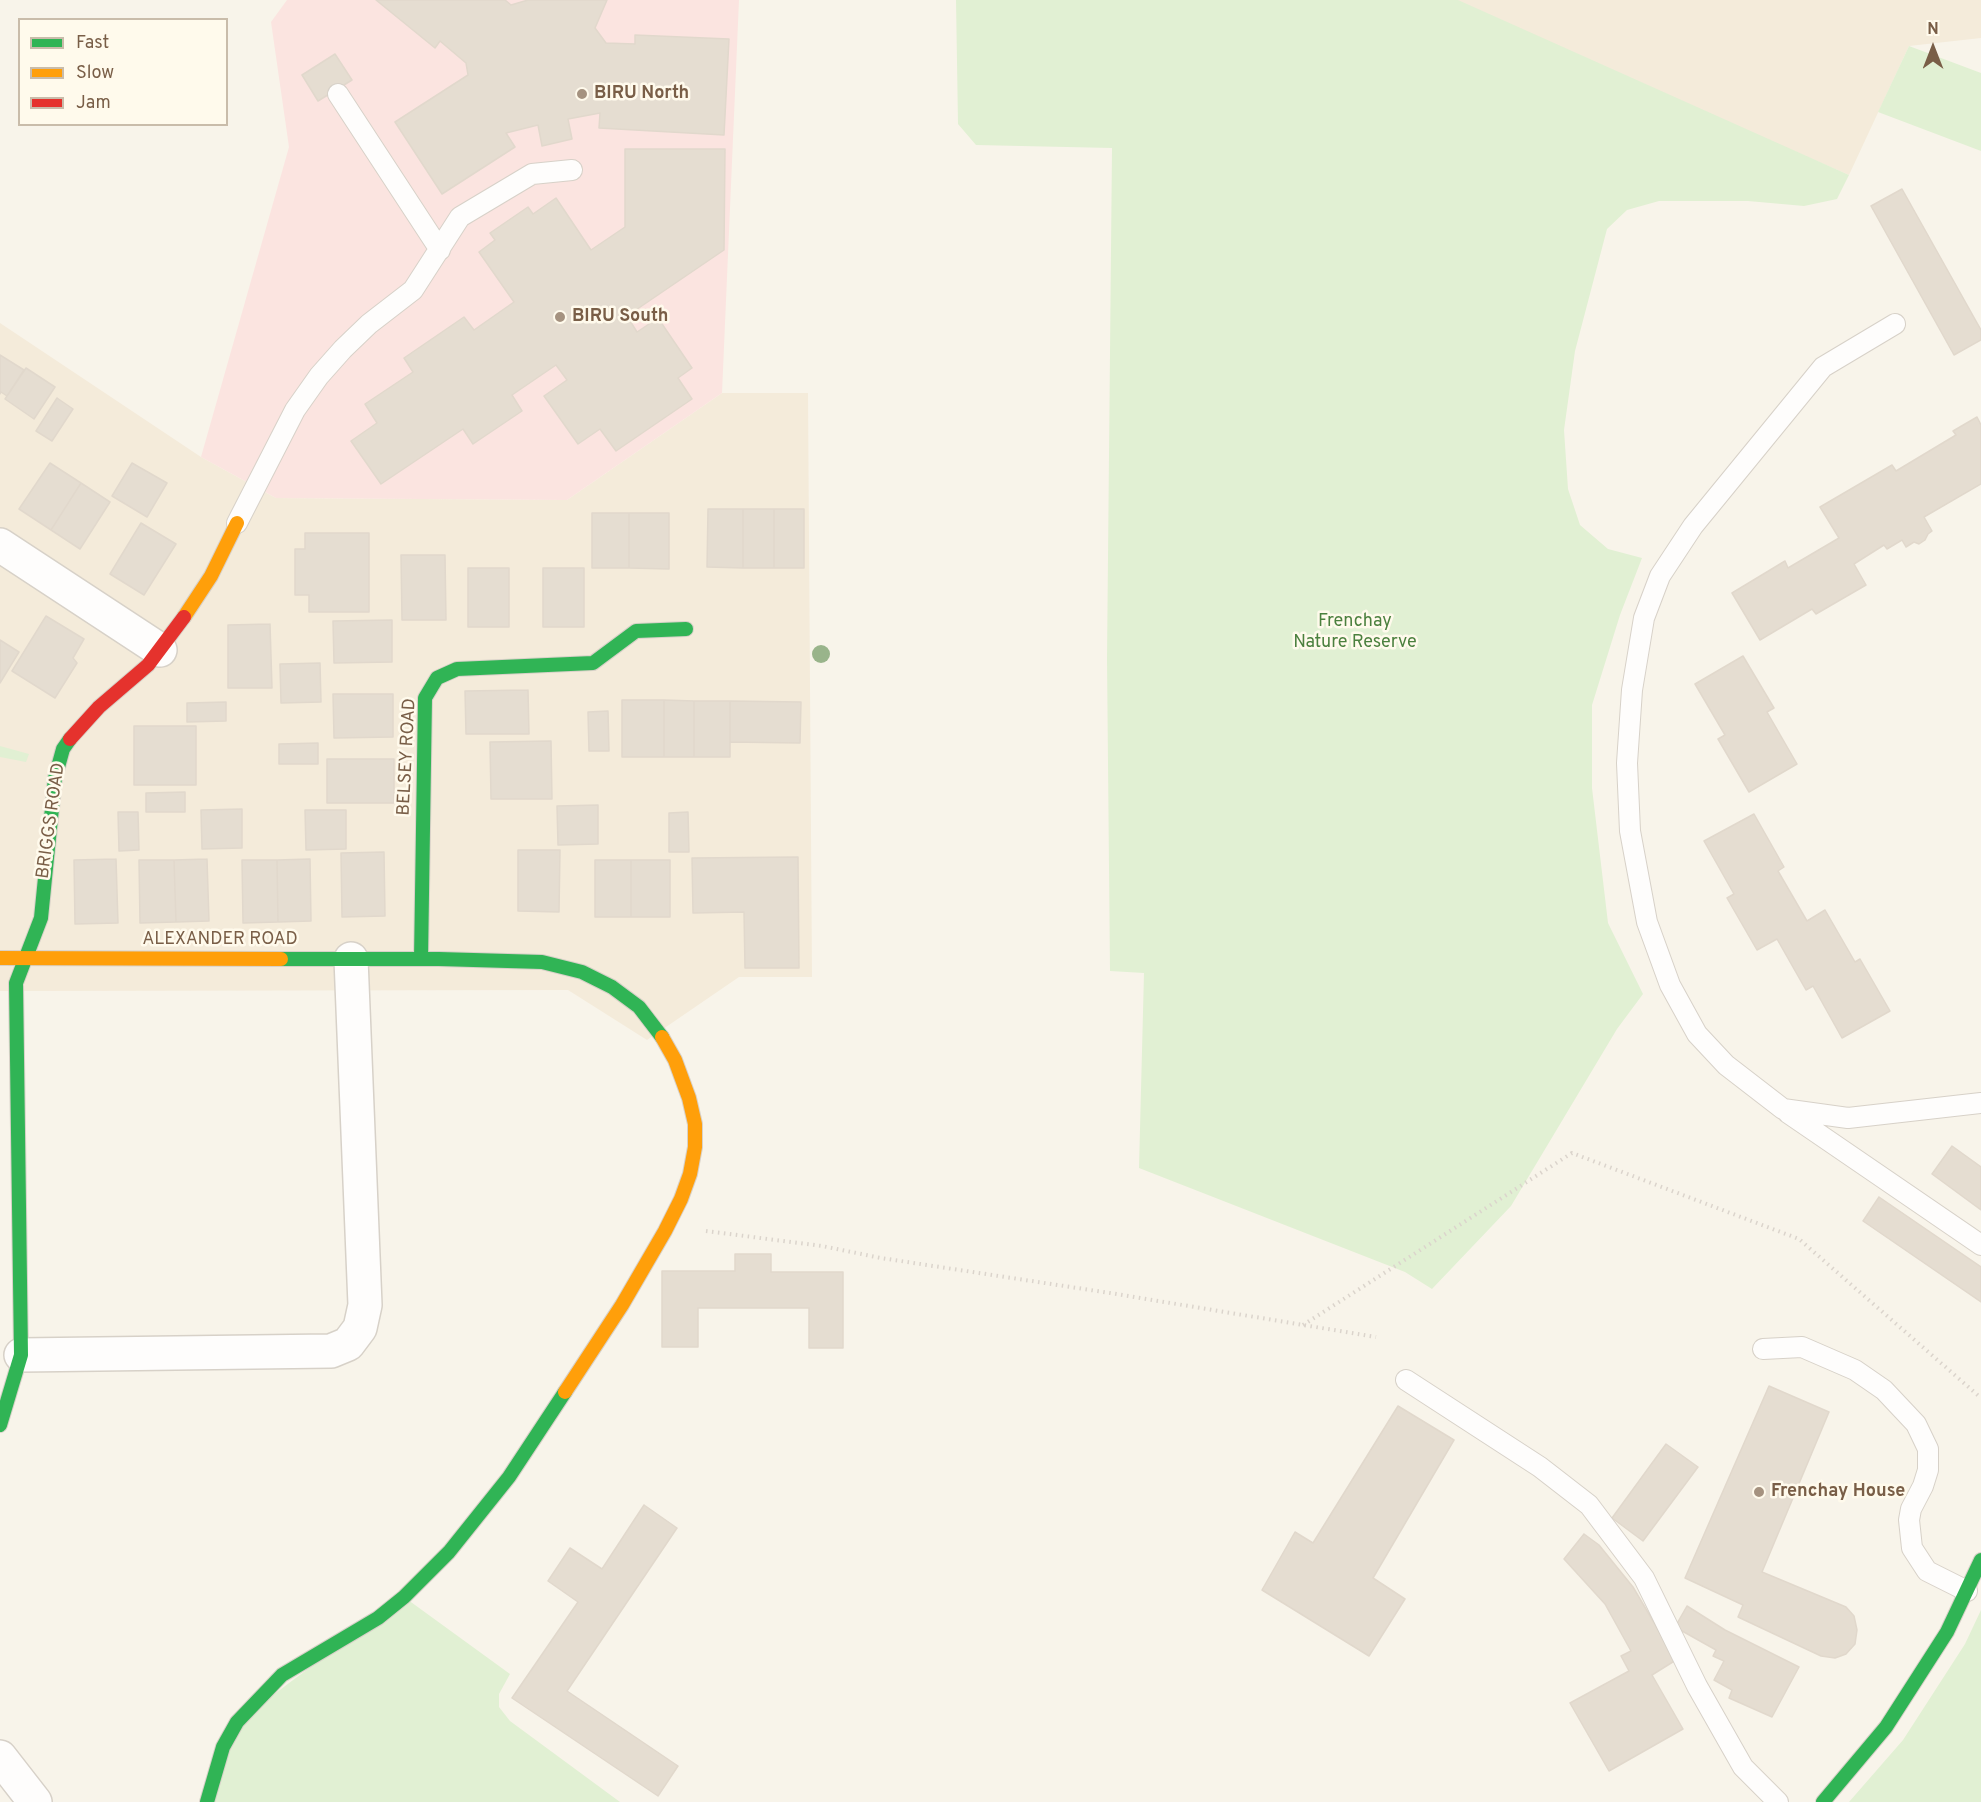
<!DOCTYPE html>
<style>
body{margin:0}
#map{position:relative;width:1981px;height:1802px;overflow:hidden;background:#f8f4ea;font-family:Overpass,sans-serif}
canvas{display:block}
.legend{position:absolute;left:18px;top:18px;width:210px;height:108px;box-sizing:border-box;background:#fffaec;border:2px solid #c9bcaa;margin:0;padding:8px 10px;list-style:none;font-size:18px;color:#795e47}
.legend li{display:flex;align-items:center;gap:12px;height:30px}
.legend b{width:30px;border:2px solid #c9bcaa}
.north{position:absolute;left:1903px;top:18px;width:60px;height:60px;-webkit-text-stroke:4px #fffaec;paint-order:stroke;rotate:0deg;font-size:16px;font-weight:700;line-height:24px;text-align:center;color:#795e47}
.north::after{content:'';display:block;margin:auto;width:21px;height:27px;background:#795e47;clip-path:polygon(50% 0,100% 100%,50% 72%,0 100%)}
</style>
<div id="map">
<canvas width="1981" height="1802"></canvas>
<ul class="legend">
<li><b style="height:8px;background:#30b455"></b>Fast</li>
<li><b style="height:8px;background:#ff9f0a"></b>Slow</li>
<li><b style="height:8px;background:#e5322d"></b>Jam</li>
</ul>
<div class="north">N</div>
</div>
<script>
const c = document.querySelector('canvas').getContext('2d');
c.lineJoin = 'round';
function fillPath(path, color) {
  c.fillStyle = color;
  c.fill(path, 'evenodd');
}
function toPath(rows) {
  const path = new Path2D();
  for (const r of rows) {
    path.moveTo(r[0], r[1]);
    for (let i = 2; i < r.length; i += 2) path.lineTo(r[i], r[i + 1]);
  }
  return path;
}
function stroke(path, color, width, dash) {
  c.strokeStyle = color;
  c.lineWidth = width;
  c.lineCap = dash ? 'butt' : 'round';
  c.setLineDash(dash || []);
  c.stroke(path);
}
function drawText(font, color, halo, rows, align = 'center') {
  c.font = font + ' Overpass,sans-serif';
  c.lineWidth = 5;
  c.setLineDash([]);
  c.textBaseline = 'middle';
  c.strokeStyle = halo;
  c.fillStyle = color;
  for (const [text, x, y, turn = 0] of rows) {
    c.save();
    c.translate(x, y);
    c.rotate((+turn || 0) * Math.PI / 180);
    c.textAlign = isNaN(turn) ? turn : align;
    if (halo) c.strokeText(text, 0, 0);
    c.fillText(text, 0, 0);
    c.restore();
  }
}
fillPath(toPath([
 [1445,0,1981,0,1981,38,1909,46,1849,175],
 [0,323,201,457,276,498,567,500,722,393,808,393,812,977,739,977,647,1040,568,990,0,991]
]), '#f4ebda');
fillPath(toPath([
 [287,0,739,0,722,393,567,500,276,498,201,457,289,147,271,22]
]), '#fbe4e0');
fillPath(toPath([
 [956,0,1458,0,1849,175,1837,199,1804,206,1748,201,1659,201,1627,210,1607,229,1575,351,1564,430,1568,489,1580,525,1608,549,1642,558,1620,615,1592,705,1592,788,1608,923,1643,994,1617,1029,1511,1206,1432,1289,1405,1272,1139,1168,1144,973,1110,971,1107,659,1112,148,976,145,958,124],
 [1909,46,1981,73,1981,151,1878,112],
 [0,746,29,754,26,762,0,757],
 [404,1597,510,1674,499,1694,499,1707,510,1721,620,1802,207,1802,237,1722],
 [1981,1610,1981,1802,1849,1802,1903,1740,1965,1644]
]), '#e1f0d3');
const building = toPath([
 [376,0,505,0,511,5,528,0,607,0,595,28,606,43,635,44,635,35,729,39,724,135,599,128,600,113,568,119,572,139,542,146,538,125,506,133,515,147,442,194,395,122,468,75,466,63,440,41,435,48,376,0],
 [335,54,352,80,318,101,302,75,335,54],
 [625,149,725,149,724,250,627,316,637,332,658,318,692,368,678,378,692,399,616,451,600,429,578,444,544,396,567,380,556,365,512,395,522,411,473,444,463,429,381,484,351,441,377,423,365,404,413,372,404,358,464,317,474,330,514,302,479,252,495,240,490,233,528,207,533,214,556,198,591,250,625,227,625,149],
 [1902,189,1981,330,1981,340,1954,355,1871,206,1902,189],
 [0,355,24,370,7,396,1,392,0,394,0,355],
 [26,368,55,387,34,419,5,399,26,368],
 [57,398,73,409,52,441,36,431,57,398],
 [1977,417,1981,425,1981,484,1924,517,1932,531,1928,534,1925,540,1919,544,1914,542,1906,547,1902,540,1887,549,1884,545,1854,564,1866,585,1816,614,1812,609,1760,640,1732,593,1785,561,1788,568,1839,538,1820,507,1892,465,1896,471,1956,435,1953,431,1977,417],
 [50,463,81,483,51,530,19,509,50,463],
 [132,463,167,483,147,517,112,496,132,463],
 [81,483,110,502,80,549,51,530,81,483],
 [708,509,743,509,743,568,707,567,708,509],
 [743,509,774,509,774,568,743,568,743,509],
 [774,509,804,509,804,568,774,568,774,509],
 [592,513,629,513,629,568,592,568,592,513],
 [629,513,669,513,669,569,629,568,629,513],
 [141,523,176,544,144,595,110,574,141,523],
 [305,533,369,533,369,612,309,612,309,595,295,595,295,549,305,549,305,533],
 [401,555,445,555,446,620,402,620,401,555],
 [468,568,509,568,509,627,468,627,468,568],
 [543,568,584,568,584,627,543,627,543,568],
 [46,616,84,639,73,658,77,663,55,698,12,671,46,616],
 [392,620,392,662,334,663,333,621,392,620],
 [270,624,272,688,228,688,228,625,270,624],
 [0,640,19,652,0,683,0,640],
 [1743,656,1774,708,1767,712,1797,764,1749,792,1718,739,1725,735,1695,684,1743,656],
 [320,663,321,702,281,703,280,664,320,663],
 [528,690,529,734,466,734,465,691,528,690],
 [333,694,393,694,393,737,334,738,333,694],
 [622,700,664,700,664,757,622,757,622,700],
 [664,700,694,701,694,757,664,757,664,700],
 [694,701,730,701,730,757,694,757,694,701],
 [730,701,801,702,800,743,730,742,730,701],
 [226,702,226,721,187,722,187,703,226,702],
 [608,711,609,751,589,751,588,712,608,711],
 [134,726,196,726,196,785,134,785,134,726],
 [551,741,552,799,491,799,490,742,551,741],
 [318,743,318,764,279,764,279,744,318,743],
 [327,759,394,759,394,803,327,803,327,759],
 [185,792,185,812,146,812,146,793,185,792],
 [598,805,598,844,558,845,557,806,598,805],
 [242,809,242,848,202,849,201,810,242,809],
 [305,810,346,810,346,849,306,850,305,810],
 [118,812,138,812,139,850,119,851,118,812],
 [688,812,689,852,669,852,669,813,688,812],
 [1754,814,1784,867,1778,871,1807,921,1825,910,1855,962,1860,959,1890,1011,1842,1038,1813,986,1806,990,1777,939,1757,950,1727,898,1734,894,1704,841,1754,814],
 [518,850,560,850,559,912,518,911,518,850],
 [384,852,385,916,342,917,341,853,384,852],
 [798,857,799,968,745,968,744,912,693,913,692,858,798,857],
 [116,859,118,923,75,924,74,860,116,859],
 [207,859,209,921,176,922,174,860,207,859],
 [310,859,311,921,278,922,277,860,310,859],
 [139,860,174,860,176,922,140,923,139,860],
 [242,860,277,860,278,922,243,923,242,860],
 [595,860,631,860,631,917,595,917,595,860],
 [631,860,670,860,670,917,631,917,631,860],
 [1952,1146,1981,1167,1981,1210,1932,1174,1952,1146],
 [1879,1197,1981,1267,1981,1302,1863,1221,1879,1197],
 [735,1254,771,1254,771,1272,843,1272,843,1348,809,1348,809,1308,698,1308,698,1347,662,1347,662,1271,735,1271,735,1254],
 [1769,1386,1829,1412,1762,1572,1846,1607,1854,1616,1857,1630,1855,1644,1846,1654,1835,1658,1821,1656,1738,1617,1743,1605,1685,1578,1769,1386],
 [1398,1406,1454,1440,1373,1578,1405,1599,1369,1656,1262,1590,1295,1532,1313,1543,1398,1406],
 [1666,1444,1698,1467,1643,1541,1612,1518,1666,1444],
 [644,1505,677,1528,567,1691,678,1766,658,1796,512,1698,578,1602,548,1581,570,1548,602,1569,644,1505],
 [1584,1534,1599,1545,1633,1587,1676,1660,1652,1675,1683,1729,1609,1771,1570,1703,1629,1671,1621,1656,1631,1651,1605,1604,1564,1559,1584,1534],
 [1687,1606,1725,1630,1799,1667,1772,1717,1729,1698,1732,1690,1714,1680,1724,1661,1713,1656,1716,1650,1675,1627,1687,1606]
]);
fillPath(building, '#e5ddd1');
stroke(building, '#e1d8cc', 1.5);
const lane = toPath([
 [338,94,440,250],
 [1895,324,1823,367,1693,526,1660,576,1644,618,1632,690,1627,763,1630,831,1647,922,1670,985,1697,1034,1726,1065,1783,1109,1848,1118,1981,1103],
 [237,523,295,410,319,376,343,349,369,324,413,290,460,217,532,174,572,170],
 [1788,1113,1981,1245],
 [1763,1349,1802,1347,1855,1370,1884,1390,1916,1424,1928,1449,1928,1470,1923,1486,1911,1509,1909,1520,1912,1548,1927,1571,1967,1591],
 [1406,1380,1540,1467,1589,1505,1644,1578,1697,1686,1743,1767,1778,1802]
]);
const street = toPath([
 [0,545,160,650],
 [21,1355,331,1351,348,1344,360,1328,365,1305,351,959],
 [0,1757,35,1802]
]);
const fast = toPath([
 [281,959,439,959,542,962,582,972,612,987,639,1007,662,1037],
 [421,959,425,698,437,678,457,669,593,663,636,631,686,629],
 [0,1425,21,1355,16,983,41,918,55,778,63,749,70,739],
 [207,1802,223,1747,237,1722,282,1675,378,1618,404,1597,449,1552,509,1477,565,1392],
 [1823,1802,1886,1727,1947,1632,1981,1560]
]);
const slow = toPath([
 [184,617,211,576,237,523],
 [0,958,281,959],
 [565,1392,622,1305,665,1231,681,1199,690,1174,695,1147,695,1124,689,1098,675,1060,662,1037]
]);
const jam = toPath([
 [70,739,99,707,148,665,184,617]
]);
stroke(lane, '#d7d1c8', 22);
stroke(street, '#d7d1c8', 36);
stroke(fast, '#d8d1c8', 16);
stroke(slow, '#d8d1c8', 16);
stroke(jam, '#d8d1c8', 16);
stroke(toPath([
 [706,1231,822,1246,881,1258,1110,1293,1376,1337],
 [1303,1325,1572,1153,1799,1239,1981,1398]
]), '#dbd4cc', 4, [1.5, 4.5]);
stroke(lane, '#fefdfc', 20);
stroke(street, '#fefdfc', 33);
stroke(fast, '#30b455', 14);
stroke(slow, '#ff9f0a', 14);
stroke(jam, '#e5322d', 14);
c.fillStyle = '#99b48b';
for (const [x, y] of [
 [821,654]
]) {
  c.beginPath();
  c.arc(x, y, 9, 0, 2 * Math.PI);
  c.fill();
}
for (const [x, y, r, color] of [
 [582,94,6,"#a59280"],
 [560,317,6,"#a59280"],
 [1759,1492,6,"#a59280"]
]) {
  const dot = new Path2D();
  dot.arc(x, y, r, 0, 2 * Math.PI);
  c.fillStyle = color;
  c.fill(dot);
  stroke(dot, '#fffaec', 2);
}
drawText('bold 18px', '#795e47', '#fffaec', [
 ["BIRU North",594,94],
 ["BIRU South",572,317],
 ["Frenchay House",1771,1492]
], 'left');
drawText('18px', '#4b803e', '#fffaec', [
 ["Frenchay",1355,622],
 ["Nature Reserve",1355,643]
]);
drawText('18px', '#795e47', '#fffaec', [
 ["BELSEY ROAD",408,757,-87],
 ["BRIGGS ROAD",52,821,-82],
 ["ALEXANDER ROAD",220,940]
]);
</script>
